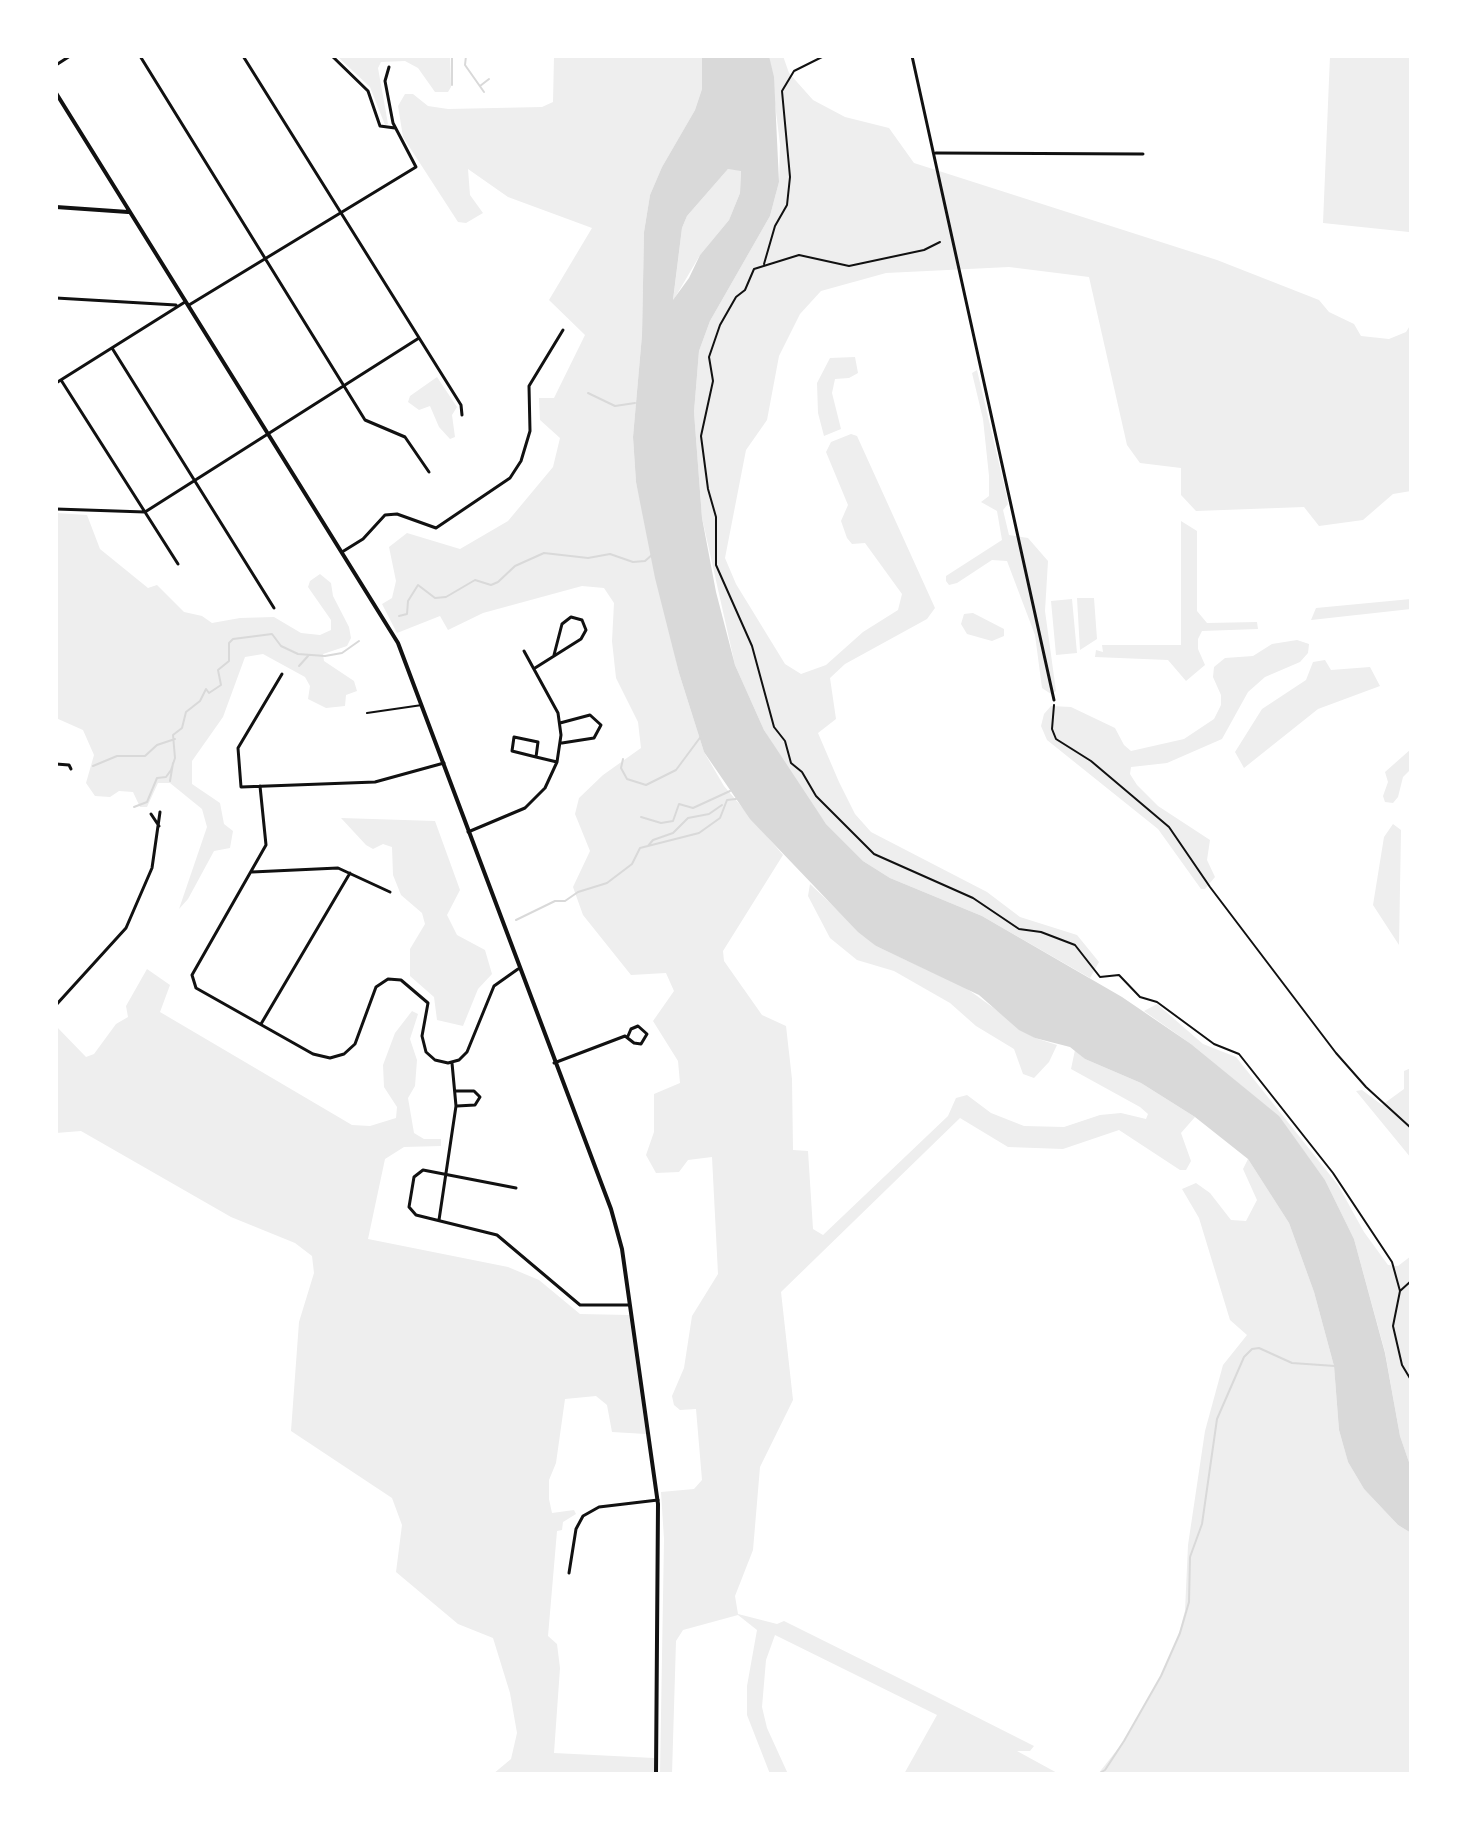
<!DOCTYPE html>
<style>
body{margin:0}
#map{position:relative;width:1467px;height:1830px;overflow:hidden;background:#fff;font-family:"Roboto Serif",serif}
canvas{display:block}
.frame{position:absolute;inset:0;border:58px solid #fff;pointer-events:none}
</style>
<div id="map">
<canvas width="1467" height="1830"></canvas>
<div class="frame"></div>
</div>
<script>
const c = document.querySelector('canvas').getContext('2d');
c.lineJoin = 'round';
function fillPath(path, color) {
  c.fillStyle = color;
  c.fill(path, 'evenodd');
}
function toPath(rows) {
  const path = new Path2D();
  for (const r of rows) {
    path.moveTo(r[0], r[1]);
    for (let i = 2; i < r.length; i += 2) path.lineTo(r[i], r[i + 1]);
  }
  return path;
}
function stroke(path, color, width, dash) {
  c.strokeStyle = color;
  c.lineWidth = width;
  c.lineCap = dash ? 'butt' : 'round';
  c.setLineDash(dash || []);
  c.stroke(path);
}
fillPath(toPath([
 [337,56,450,56,451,87,448,92,435,92,418,68,405,61,381,62,378,68,388,124,385,125,370,87],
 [554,56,702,56,702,89,695,110,662,167,650,195,644,232,642,335,633,437,636,482,679,673,704,752,724,786,783,855,723,951,724,961,762,1015,786,1026,792,1079,793,1150,808,1151,813,1229,823,1235,948,1116,956,1098,967,1095,991,1113,1024,1126,1064,1127,1100,1115,1121,1113,1146,1119,1148,1114,1140,1107,1071,1069,1075,1050,1085,1059,1141,1083,1195,1117,1181,1133,1191,1161,1186,1170,1180,1170,1119,1130,1063,1149,1008,1147,960,1118,781,1292,793,1400,760,1467,753,1550,735,1596,738,1614,777,1624,784,1621,931,1694,1034,1746,1030,1751,1017,1751,1059,1774,904,1774,937,1715,775,1635,766,1660,762,1707,767,1728,788,1774,770,1774,747,1715,747,1686,757,1630,738,1615,683,1630,676,1641,672,1774,660,1774,664,1539,661,1492,694,1489,702,1480,696,1409,680,1410,674,1405,672,1396,684,1368,692,1316,718,1274,712,1157,688,1160,679,1172,656,1173,646,1155,654,1132,654,1094,680,1083,678,1061,653,1021,674,991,666,973,631,975,583,915,573,887,590,851,575,814,579,798,603,775,641,748,638,722,616,678,612,641,614,603,604,588,582,586,483,613,448,630,440,616,397,633,382,604,392,598,396,581,389,547,407,533,460,549,508,521,553,467,560,438,540,420,539,398,554,398,585,335,549,300,592,228,508,197,468,169,470,195,483,213,466,223,458,222,403,137,398,106,405,94,413,94,428,106,448,109,542,107,553,102],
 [769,56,783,56,789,73,813,100,845,117,889,128,914,163,1217,260,1319,300,1329,312,1354,324,1361,336,1389,339,1406,332,1411,324,1411,491,1393,494,1363,520,1319,526,1304,507,1196,511,1181,495,1181,468,1140,463,1127,445,1089,277,1009,267,886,273,821,291,800,314,779,356,767,420,746,450,725,558,736,584,785,664,801,674,826,665,863,632,898,610,902,594,865,543,852,544,847,538,841,521,848,505,826,452,831,442,851,434,857,436,935,608,927,619,845,664,830,678,836,719,818,733,839,782,855,814,871,832,987,892,1020,917,1077,935,1099,962,1090,978,982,916,890,878,863,861,826,824,795,781,764,730,735,665,702,518,694,412,699,351,710,321,770,216,779,182,780,144],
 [1330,56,1411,56,1411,239,1409,232,1323,223],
 [728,169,741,170,740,193,729,220,700,255,673,301,682,228,687,216],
 [855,357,858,373,849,378,835,379,832,393,841,429,824,436,818,413,817,383,830,358],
 [977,370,1006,493,1008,504,1003,510,1009,535,1028,538,1048,561,1045,611,1056,691,1051,694,1042,688,1035,635,1007,561,992,560,957,583,949,585,946,581,946,576,1002,540,997,511,981,502,989,496,989,476,983,419,972,373],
 [437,377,457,407,452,415,455,437,450,439,439,427,430,406,419,410,408,402,410,396],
 [56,513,87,515,100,549,148,588,157,585,184,612,202,616,212,623,240,618,274,617,301,633,320,635,331,630,331,620,308,587,310,581,320,574,331,583,333,596,349,627,351,638,347,646,323,654,324,661,354,681,357,691,346,695,345,706,326,708,308,699,310,686,305,677,263,654,245,657,223,717,192,761,192,784,220,803,224,824,233,831,230,848,214,851,188,899,179,909,207,827,202,809,170,783,158,783,147,807,140,807,133,792,119,791,110,797,95,796,86,783,94,755,83,730,56,718],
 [1181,521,1197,531,1197,611,1207,623,1257,622,1258,629,1202,631,1198,639,1198,649,1205,665,1186,681,1168,660,1095,657,1096,650,1103,652,1102,645,1181,645],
 [1077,598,1094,598,1097,639,1080,650],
 [1072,599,1077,653,1056,655,1051,601],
 [1411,599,1411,609,1311,620,1316,608],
 [973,613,1004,629,1004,636,992,641,967,634,961,624,964,614],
 [1297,640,1309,644,1308,653,1300,662,1265,677,1248,692,1222,739,1167,763,1131,767,1130,774,1137,785,1158,806,1210,840,1207,860,1215,877,1205,889,1201,889,1158,829,1047,740,1041,726,1044,714,1051,706,1071,707,1115,728,1124,745,1131,751,1184,739,1214,719,1221,705,1221,695,1213,677,1214,667,1225,658,1253,656,1272,644],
 [1325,660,1331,670,1370,667,1380,686,1318,709,1244,768,1235,752,1262,709,1306,680,1313,662],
 [1411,749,1411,769,1403,777,1398,797,1393,803,1385,802,1383,796,1388,782,1385,772],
 [341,818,435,821,460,890,447,915,457,935,485,950,492,974,478,989,463,1026,437,1020,434,997,410,976,410,949,425,924,422,913,401,895,393,875,392,847,383,844,373,849,366,845],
 [1393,824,1401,830,1399,945,1373,905,1384,837],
 [810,884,876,946,966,988,1035,1038,1057,1045,1049,1062,1034,1078,1023,1074,1014,1049,976,1026,950,1003,894,971,857,960,830,938,808,896],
 [147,969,170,985,160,1012,352,1125,370,1126,396,1118,397,1107,384,1087,383,1065,395,1033,412,1011,418,1014,410,1039,417,1060,415,1086,408,1098,414,1133,424,1139,441,1139,441,1146,404,1147,385,1159,368,1239,508,1267,539,1280,580,1314,629,1315,646,1434,612,1432,607,1405,596,1396,565,1399,556,1463,549,1480,549,1499,552,1513,574,1510,576,1514,563,1522,562,1530,557,1531,548,1636,557,1644,560,1668,554,1753,654,1758,654,1774,493,1774,511,1759,517,1733,510,1693,493,1638,458,1624,396,1572,402,1525,392,1498,291,1431,299,1322,314,1273,312,1256,295,1243,231,1217,81,1131,56,1133,56,1026,86,1057,94,1054,116,1024,128,1017,126,1006],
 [1157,1004,1203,1044,1236,1057,1338,1185,1364,1232,1388,1265,1398,1266,1411,1256,1411,1468,1400,1436,1385,1352,1354,1239,1325,1180,1278,1116,1191,1044,1144,1011],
 [1411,1068,1411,1158,1356,1091,1362,1090,1382,1105,1404,1089,1404,1071],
 [1248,1159,1289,1223,1314,1292,1334,1366,1339,1430,1348,1462,1364,1489,1398,1525,1411,1533,1411,1774,1098,1774,1124,1741,1161,1676,1177,1640,1185,1611,1188,1545,1205,1431,1223,1365,1247,1335,1230,1320,1199,1218,1182,1189,1196,1183,1210,1193,1231,1220,1246,1221,1257,1200,1243,1169]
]), '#eee');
fillPath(toPath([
 [702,56,769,56,774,77,779,182,770,216,710,321,699,351,694,412,702,518,716,592,735,665,764,730,826,824,863,861,890,878,982,916,1122,997,1191,1044,1279,1116,1325,1180,1354,1239,1385,1353,1400,1436,1411,1468,1411,1533,1398,1525,1364,1489,1348,1462,1339,1430,1334,1366,1314,1292,1289,1223,1248,1159,1195,1117,1141,1083,1085,1059,1070,1047,1035,1038,1019,1030,979,995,876,946,858,932,750,819,704,752,679,673,655,578,636,482,633,437,642,335,644,232,650,195,662,167,695,110,702,89],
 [728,169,741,171,740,193,729,220,700,255,689,278,673,300,682,228,687,216]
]), '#d9d9d9');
stroke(toPath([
 [452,56,452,85],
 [466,56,465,65,484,92],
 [480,86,489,79],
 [588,393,615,406,635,403],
 [399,616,407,614,408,601,418,585,435,598,446,597,475,580,491,585,498,582,515,566,544,553,588,558,610,554,633,562,645,561,653,554],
 [299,666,308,656],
 [623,759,621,768,627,779,646,785,676,770,702,735],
 [93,766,117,756,145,756,157,745,175,739],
 [170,781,173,763],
 [134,807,147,802,157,778,166,777,171,770,175,758,173,735,182,728,186,712,200,701,206,689,209,693,221,685,218,670,229,661,229,643,233,639,272,634,281,646,298,654,325,656,342,653,359,641],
 [641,817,661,823,673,821,679,804,693,808,730,791],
 [648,846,653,840,673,833,688,818,709,814,722,805],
 [516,920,555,901,565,901,578,892,607,883,632,864,640,848,699,833,720,818,727,800,736,799],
 [1098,1774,1105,1770,1124,1741,1161,1676,1180,1633,1189,1602,1190,1557,1202,1524,1217,1419,1244,1357,1252,1349,1259,1348,1292,1363,1335,1366]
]), '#d9d9d9', 2);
stroke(toPath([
 [940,242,924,250,849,266,799,255,754,269,745,290,736,297,720,325,709,357,713,381,701,436,708,489,716,517,716,565,752,646,774,727,785,741,791,763,802,772,816,796,874,854,973,898,1019,929,1041,932,1075,945,1100,977,1119,975,1140,997,1157,1002,1214,1044,1239,1054,1333,1173,1392,1262,1400,1291],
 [764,264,775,226,787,205,790,177,782,91,794,71,824,56],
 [1054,705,1052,729,1056,739,1091,761,1169,827,1210,887,1336,1053,1366,1087,1411,1128],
 [1411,1281,1400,1291,1393,1326,1402,1365,1411,1380]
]), '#111', 2);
stroke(toPath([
 [367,713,422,705]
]), '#111', 2);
stroke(toPath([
 [140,56,365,420,405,437,429,472],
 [243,56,461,405,462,415],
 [332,56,368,91,380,126,395,128],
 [912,56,1054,700],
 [56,65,70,56],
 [936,153,1143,154],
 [56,298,176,305],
 [189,305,416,167,393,123,385,81,389,67],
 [112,348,274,608],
 [61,380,178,564],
 [56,383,185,302],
 [56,509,145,512,419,338],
 [342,552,363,539,385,515,397,514,436,528,510,478,521,461,530,431,529,386,563,330],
 [535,668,581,639,586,630,582,620,571,617,562,624,554,655],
 [282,674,238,748,241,787,375,782,444,763],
 [560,723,590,715,601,725,594,738,562,743],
 [536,757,538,742,514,737,512,751,536,757,557,762],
 [56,764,69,765,71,769],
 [260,786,266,845,192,975,196,988,313,1054,330,1058,344,1054,355,1044,376,987,388,979,401,980,428,1003,422,1036,426,1052,435,1060,448,1063,459,1060,467,1052,494,986,518,969],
 [151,814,159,826],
 [468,832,525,808,545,788,557,762,561,735,558,713,524,651],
 [252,872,338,868,390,892],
 [56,1005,126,928,152,868,160,812],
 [261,1024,350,873],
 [554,1063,625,1036,634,1043,641,1044,647,1034,638,1026,631,1029,628,1036],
 [455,1091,474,1091,480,1097,475,1105,457,1106],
 [516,1188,423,1170,414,1177,409,1207,416,1215,497,1235,580,1305,629,1305],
 [439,1220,456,1106,452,1063],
 [569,1573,576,1529,583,1516,599,1507,658,1500]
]), '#111', 3);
stroke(toPath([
 [56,93,398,643,611,1209,622,1249,658,1504,656,1774],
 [56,207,128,212]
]), '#111', 4);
</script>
